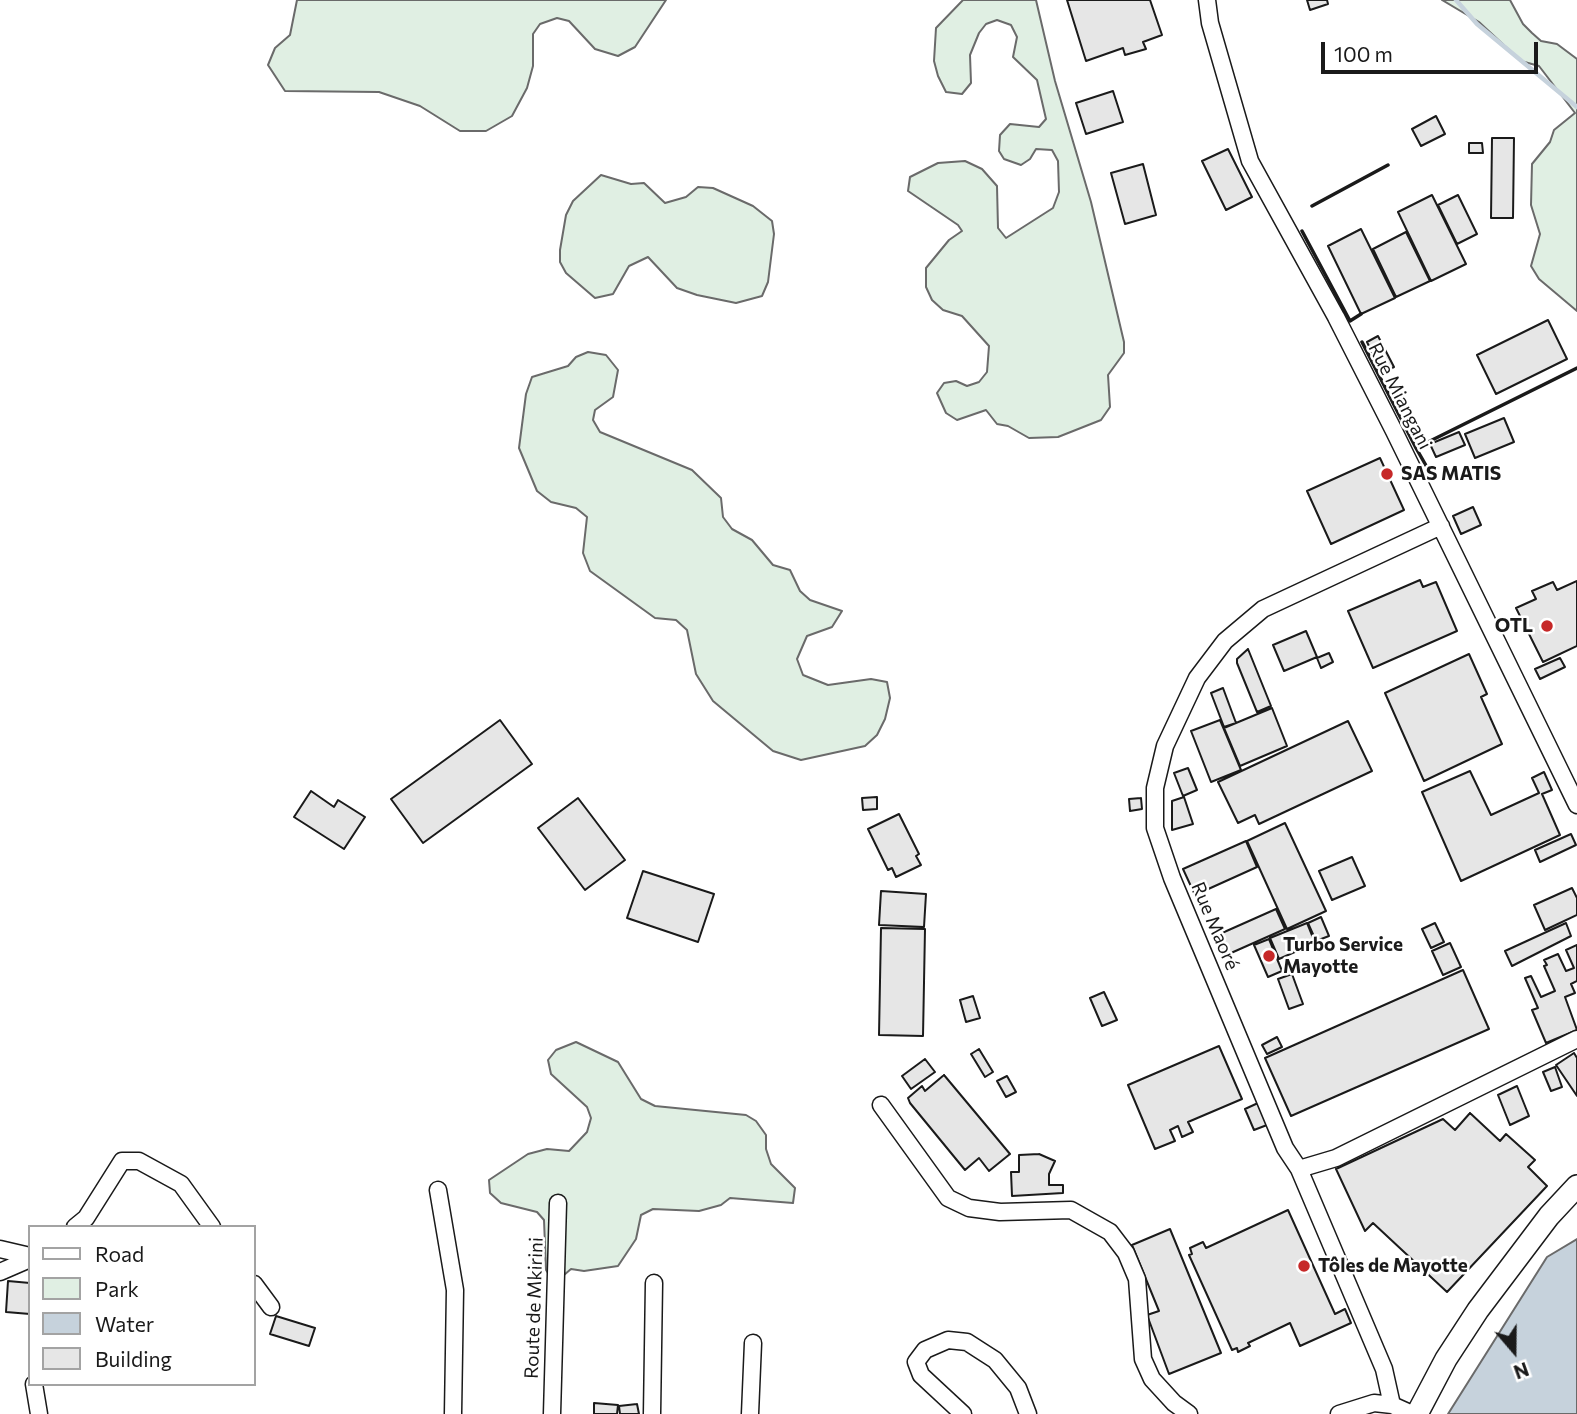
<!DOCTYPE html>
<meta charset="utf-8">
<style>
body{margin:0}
#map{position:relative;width:1577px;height:1414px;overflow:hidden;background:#fff;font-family:Commissioner,sans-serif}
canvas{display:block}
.legend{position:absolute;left:28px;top:1225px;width:228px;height:161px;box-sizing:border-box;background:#fff;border:2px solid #a3a3a3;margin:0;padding:9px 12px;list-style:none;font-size:21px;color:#1a1a1a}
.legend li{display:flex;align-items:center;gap:14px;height:35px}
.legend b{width:35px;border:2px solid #a3a3a3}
.north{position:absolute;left:1479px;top:1316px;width:70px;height:70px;-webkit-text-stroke:5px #fff;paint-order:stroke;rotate:160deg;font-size:19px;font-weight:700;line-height:28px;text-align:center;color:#1a1a1a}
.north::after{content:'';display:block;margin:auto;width:24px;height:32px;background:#1a1a1a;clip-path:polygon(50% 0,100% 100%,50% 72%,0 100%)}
.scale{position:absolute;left:1321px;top:42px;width:217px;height:32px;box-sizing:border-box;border:4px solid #1a1a1a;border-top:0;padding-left:9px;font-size:21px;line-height:24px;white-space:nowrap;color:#1a1a1a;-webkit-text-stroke:5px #fff;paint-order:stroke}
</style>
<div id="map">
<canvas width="1577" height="1414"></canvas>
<ul class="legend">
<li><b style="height:9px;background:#fff"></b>Road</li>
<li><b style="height:19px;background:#e0efe3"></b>Park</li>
<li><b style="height:19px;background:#c6d2dc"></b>Water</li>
<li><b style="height:19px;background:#e6e6e6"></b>Building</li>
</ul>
<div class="north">N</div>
<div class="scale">100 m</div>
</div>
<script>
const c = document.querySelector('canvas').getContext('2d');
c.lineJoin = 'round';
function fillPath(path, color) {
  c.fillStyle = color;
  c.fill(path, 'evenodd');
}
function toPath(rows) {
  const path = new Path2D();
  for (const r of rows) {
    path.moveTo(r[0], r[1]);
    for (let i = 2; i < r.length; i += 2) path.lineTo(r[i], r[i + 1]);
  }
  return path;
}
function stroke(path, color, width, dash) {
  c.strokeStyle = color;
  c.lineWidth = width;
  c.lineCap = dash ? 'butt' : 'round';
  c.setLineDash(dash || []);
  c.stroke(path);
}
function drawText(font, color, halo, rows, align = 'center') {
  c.font = font + ' Commissioner,sans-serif';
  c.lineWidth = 5;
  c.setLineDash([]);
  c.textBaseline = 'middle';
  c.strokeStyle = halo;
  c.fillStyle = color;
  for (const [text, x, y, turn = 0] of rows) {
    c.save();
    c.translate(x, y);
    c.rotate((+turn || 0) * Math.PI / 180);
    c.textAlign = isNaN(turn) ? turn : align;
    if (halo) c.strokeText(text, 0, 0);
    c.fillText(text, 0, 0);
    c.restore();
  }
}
const green = toPath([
 [297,0,666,0,635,47,618,56,595,49,569,21,557,18,540,24,533,34,533,66,527,88,512,116,486,131,460,131,420,106,379,92,285,91,268,65,275,48,290,35,297,0],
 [963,0,1036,0,1055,81,1091,202,1124,342,1124,353,1108,375,1110,407,1101,420,1058,437,1029,438,1008,426,997,424,986,410,957,420,946,413,937,393,944,383,956,381,967,386,979,382,987,372,989,346,962,316,943,310,932,300,926,287,926,268,949,240,962,231,958,225,908,191,910,177,938,163,965,161,982,169,997,186,998,228,1006,238,1053,208,1059,192,1058,161,1052,150,1036,149,1030,159,1021,165,1004,159,999,151,1000,135,1010,124,1039,127,1046,119,1037,80,1013,57,1017,37,1011,25,997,20,986,24,979,33,970,55,971,83,962,94,946,92,938,76,934,61,936,28,963,0],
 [1442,0,1510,0,1523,24,1532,33,1541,41,1557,44,1577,59,1577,311,1539,279,1531,266,1540,234,1531,205,1532,164,1550,142,1554,130,1575,113,1539,66,1521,61,1479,22,1442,0],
 [601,175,631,184,644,183,665,203,686,197,698,187,713,188,753,206,772,221,774,234,768,282,762,296,736,303,697,295,677,288,648,257,629,266,613,294,595,298,566,273,560,262,560,250,566,215,573,201,601,175],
 [588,352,606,355,618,370,613,397,595,410,593,420,600,432,692,470,721,498,723,517,732,529,752,540,773,565,790,570,800,591,810,600,842,611,832,627,807,636,797,659,803,675,828,685,871,679,887,682,890,698,885,719,877,735,865,746,801,760,773,751,713,701,696,674,687,630,676,620,655,618,590,571,583,553,587,517,576,508,551,502,537,491,519,448,526,394,532,377,568,366,576,357,588,352],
 [576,1042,618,1062,641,1099,655,1106,746,1115,756,1121,766,1135,766,1149,771,1164,795,1188,793,1203,730,1198,721,1205,699,1211,653,1209,641,1215,636,1239,618,1266,584,1271,571,1269,564,1275,550,1276,546,1270,544,1220,537,1212,501,1203,490,1193,489,1180,528,1154,547,1149,569,1151,587,1132,591,1118,587,1107,551,1074,548,1060,556,1050,576,1042]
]);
fillPath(green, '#e0efe3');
stroke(green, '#6a6a6a', 2);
const water = toPath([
 [1577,1239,1577,1414,1448,1414,1547,1257,1577,1239]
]);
fillPath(water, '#c6d2dc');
stroke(water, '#6a6a6a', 2);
stroke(toPath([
 [1456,0,1477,24,1577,107]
]), '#c6d2dc', 4.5);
const building = toPath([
 [1067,0,1150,0,1162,35,1143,42,1146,49,1125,55,1123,48,1086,61,1067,0],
 [1307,0,1327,0,1328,4,1310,10,1307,0],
 [1113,91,1123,122,1086,134,1076,103,1113,91],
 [1436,116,1445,134,1421,146,1412,129,1436,116],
 [1492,138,1514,138,1513,218,1491,218,1492,138],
 [1469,143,1482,143,1483,153,1469,153,1469,143],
 [1228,149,1252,197,1226,210,1202,161,1228,149],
 [1143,164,1156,215,1125,224,1111,173,1143,164],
 [1432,195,1466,264,1431,281,1398,212,1432,195],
 [1458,195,1477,234,1457,244,1438,205,1458,195],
 [1361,229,1395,298,1361,314,1328,246,1361,229],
 [1406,232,1430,281,1396,297,1373,249,1406,232],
 [1548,320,1567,359,1496,394,1477,355,1548,320],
 [1378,336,1394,367,1382,373,1367,342,1378,336],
 [1504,418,1514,442,1475,458,1465,434,1504,418],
 [1459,432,1465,445,1436,457,1430,444,1459,432],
 [1380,458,1404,510,1331,544,1307,491,1380,458],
 [1473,507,1481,525,1461,534,1453,516,1473,507],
 [1420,580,1423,587,1436,582,1457,631,1373,668,1348,611,1420,580],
 [1577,581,1577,646,1543,662,1516,608,1536,599,1532,591,1553,582,1557,590,1577,581],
 [1306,631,1317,657,1284,671,1273,645,1306,631],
 [1248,649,1271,706,1257,712,1237,663,1237,659,1248,649],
 [1329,653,1333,662,1321,668,1317,658,1329,653],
 [1469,654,1487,694,1481,697,1502,744,1424,781,1385,693,1469,654],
 [1560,658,1565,667,1540,679,1535,669,1560,658],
 [1223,688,1236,723,1224,727,1211,693,1223,688],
 [1272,708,1287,746,1240,766,1224,728,1272,708],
 [500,720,532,764,423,843,391,799,500,720],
 [1220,720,1241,770,1211,782,1191,731,1220,720],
 [1348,721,1372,771,1259,824,1255,815,1238,823,1218,782,1348,721],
 [1188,768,1197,790,1183,796,1174,773,1188,768],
 [1470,771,1491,815,1539,793,1532,778,1544,772,1552,790,1542,794,1560,835,1461,881,1422,792,1470,771],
 [311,791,334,807,338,800,365,817,344,849,294,817,311,791],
 [877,797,877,809,863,810,862,798,877,797],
 [1184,797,1193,824,1172,830,1172,801,1184,797],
 [578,798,625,860,585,890,538,828,578,798],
 [1141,798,1142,809,1130,811,1129,799,1141,798],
 [899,814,919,854,916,856,921,865,896,877,892,868,888,870,868,829,899,814],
 [1285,823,1326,911,1287,929,1247,841,1285,823],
 [1571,834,1576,845,1540,862,1535,850,1571,834],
 [1246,841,1257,867,1195,895,1183,869,1246,841],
 [1352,857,1365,886,1332,900,1319,871,1352,857],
 [643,871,714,894,698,942,627,918,643,871],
 [1572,888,1577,898,1577,915,1545,930,1534,905,1572,888],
 [881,891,926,894,924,927,879,925,881,891],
 [1276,909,1285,929,1222,957,1213,937,1276,909],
 [1321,917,1329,936,1316,941,1308,923,1321,917],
 [1307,923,1315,943,1279,959,1270,938,1307,923],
 [1435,923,1444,942,1431,948,1422,929,1435,923],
 [1566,923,1571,936,1512,966,1505,951,1566,923],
 [881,928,925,929,923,1036,879,1035,881,928],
 [1269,939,1282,971,1268,977,1254,945,1269,939],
 [1450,943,1461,967,1443,975,1432,951,1450,943],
 [1577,945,1577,981,1571,984,1575,993,1565,997,1577,1030,1546,1043,1532,1010,1538,1008,1525,978,1531,976,1541,997,1555,991,1544,966,1547,965,1544,960,1558,954,1566,971,1574,968,1566,950,1577,945],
 [1463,970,1489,1029,1291,1116,1265,1058,1463,970],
 [1292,974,1303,1004,1289,1009,1278,979,1292,974],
 [1104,992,1117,1020,1102,1026,1090,998,1104,992],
 [973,996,980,1018,966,1022,960,1000,973,996],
 [1277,1037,1282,1047,1267,1054,1262,1045,1277,1037],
 [1219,1046,1242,1099,1188,1122,1193,1132,1182,1137,1178,1126,1170,1130,1175,1141,1155,1149,1128,1085,1219,1046],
 [979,1049,993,1072,985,1077,971,1054,979,1049],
 [1574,1053,1577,1058,1577,1096,1556,1065,1574,1053],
 [925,1059,935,1072,911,1089,902,1076,925,1059],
 [1555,1067,1562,1087,1551,1091,1543,1072,1555,1067],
 [944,1075,1010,1154,989,1171,979,1158,965,1170,910,1103,908,1098,922,1086,925,1091,944,1075],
 [1007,1076,1016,1092,1006,1097,997,1081,1007,1076],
 [1517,1086,1529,1116,1510,1125,1498,1095,1517,1086],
 [1258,1103,1267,1125,1254,1130,1245,1109,1258,1103],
 [1470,1113,1500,1141,1506,1134,1535,1160,1528,1167,1547,1186,1447,1292,1373,1223,1365,1231,1336,1169,1443,1119,1455,1130,1470,1113],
 [1039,1154,1055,1161,1049,1174,1049,1185,1063,1185,1063,1193,1012,1196,1011,1172,1019,1172,1019,1155,1039,1154],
 [1288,1210,1335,1314,1345,1309,1351,1323,1300,1346,1290,1323,1248,1343,1250,1346,1238,1352,1237,1348,1232,1350,1189,1255,1192,1254,1190,1248,1203,1242,1206,1248,1288,1210],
 [1170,1229,1221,1353,1169,1374,1147,1315,1159,1311,1132,1245,1170,1229],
 [8,1281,30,1283,30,1314,6,1312,8,1281],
 [276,1316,315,1328,309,1346,270,1334,276,1316],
 [594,1403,618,1405,617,1414,594,1414,594,1403],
 [637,1404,639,1414,620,1414,619,1406,637,1404]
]);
fillPath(building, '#e6e6e6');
stroke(building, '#1a1a1a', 2);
const minor = toPath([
 [1207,0,1210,23,1250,161,1336,317,1394,431,1577,805],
 [1441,526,1263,609,1225,641,1197,678,1165,746,1155,788,1155,828,1172,878,1285,1148,1299,1169,1336,1158,1577,1039],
 [881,1105,948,1198,969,1208,1000,1212,1071,1210,1110,1232,1126,1253,1137,1279,1143,1359,1152,1379,1174,1403,1189,1414],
 [1299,1169,1384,1369,1392,1405],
 [438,1190,455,1290,453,1414],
 [75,1227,86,1218,122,1161,139,1161,181,1184,212,1227],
 [0,1249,30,1256],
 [0,1272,30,1259],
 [254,1284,271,1307],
 [34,1384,39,1414],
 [552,1414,558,1203],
 [652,1414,654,1283],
 [750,1414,753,1343],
 [963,1414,921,1375,916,1362,925,1350,948,1340,967,1342,995,1360,1018,1388,1028,1414],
 [1339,1414,1374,1403,1392,1405,1412,1414]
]);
const major = toPath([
 [1417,1414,1446,1359,1478,1310,1549,1216,1577,1186]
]);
stroke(minor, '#1a1a1a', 19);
stroke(major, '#1a1a1a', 24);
stroke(minor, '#fff', 16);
stroke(major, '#fff', 21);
stroke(toPath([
 [1312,206,1388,165],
 [1302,231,1350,321,1361,314],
 [1362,342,1416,448],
 [1432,476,1416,448,1577,368]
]), '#1a1a1a', 3.5);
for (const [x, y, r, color] of [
 [1387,474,7,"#c62828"],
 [1547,626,7,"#c62828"],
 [1269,956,7,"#c62828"],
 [1304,1266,7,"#c62828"]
]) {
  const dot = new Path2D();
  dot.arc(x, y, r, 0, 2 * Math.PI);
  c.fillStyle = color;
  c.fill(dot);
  stroke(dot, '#fff', 2.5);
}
drawText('19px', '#1a1a1a', '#fff', [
 ["Rue Miangani",1400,396,63],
 ["Rue Maoré",1215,926,67],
 ["Route de Mkirini",534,1308,-88]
]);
drawText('bold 19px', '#1a1a1a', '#fff', [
 ["SAS MATIS",1401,474],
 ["OTL",1533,626,"right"],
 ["Turbo Service",1283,945],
 ["Mayotte",1283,967],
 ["Tôles de Mayotte",1318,1266]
], 'left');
</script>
